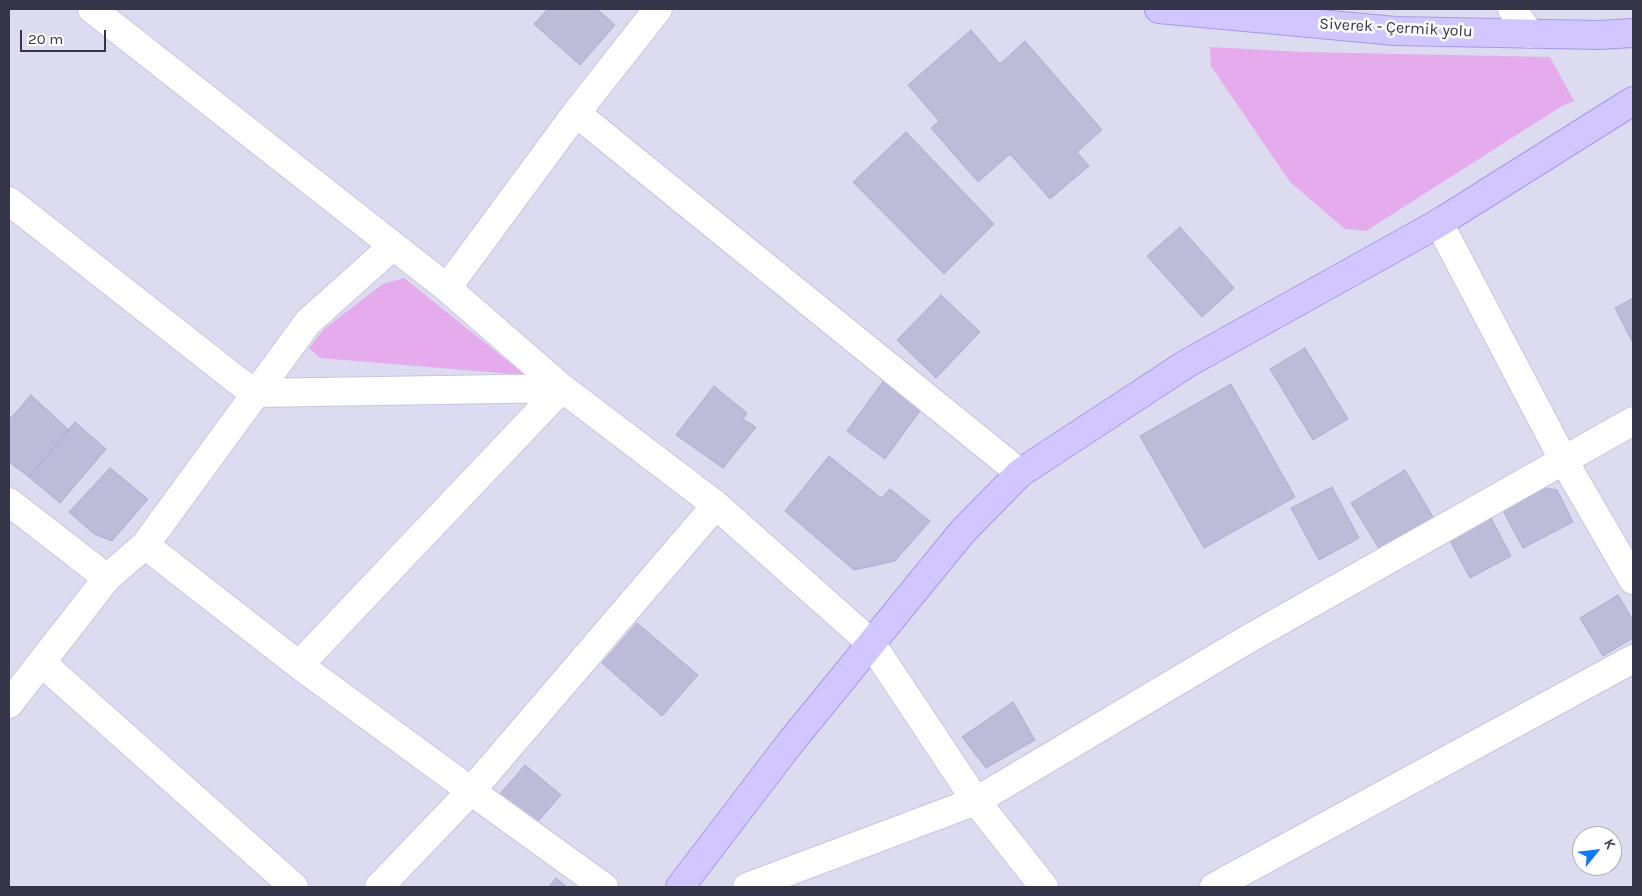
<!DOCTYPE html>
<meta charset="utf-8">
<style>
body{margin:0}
#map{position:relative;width:1642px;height:896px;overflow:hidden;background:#e8e7f5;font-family:Karla,sans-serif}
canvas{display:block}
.frame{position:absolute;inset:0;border:10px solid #353549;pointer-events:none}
.north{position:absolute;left:1572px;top:826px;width:50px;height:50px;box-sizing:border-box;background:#fff;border:1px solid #aeaeb6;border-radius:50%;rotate:61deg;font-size:14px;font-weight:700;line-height:20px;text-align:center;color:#353549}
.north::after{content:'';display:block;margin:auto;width:18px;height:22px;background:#1377ff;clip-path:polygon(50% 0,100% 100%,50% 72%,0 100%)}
.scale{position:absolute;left:20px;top:30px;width:86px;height:22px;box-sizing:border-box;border:2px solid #353549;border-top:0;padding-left:6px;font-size:15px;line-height:18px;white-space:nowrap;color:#353549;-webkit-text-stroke:4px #fff;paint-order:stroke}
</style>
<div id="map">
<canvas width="1642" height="896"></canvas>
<div class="frame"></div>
<div class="north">K</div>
<div class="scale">20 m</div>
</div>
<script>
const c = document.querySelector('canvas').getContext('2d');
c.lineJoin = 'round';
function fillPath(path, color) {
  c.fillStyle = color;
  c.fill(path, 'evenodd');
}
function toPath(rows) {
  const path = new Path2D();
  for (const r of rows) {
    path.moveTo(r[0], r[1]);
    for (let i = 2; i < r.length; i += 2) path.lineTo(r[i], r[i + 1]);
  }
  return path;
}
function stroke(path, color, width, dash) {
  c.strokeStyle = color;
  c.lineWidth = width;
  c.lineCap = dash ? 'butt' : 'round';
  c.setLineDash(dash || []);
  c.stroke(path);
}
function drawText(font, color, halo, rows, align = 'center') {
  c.font = font + ' Karla,sans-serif';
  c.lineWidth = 5;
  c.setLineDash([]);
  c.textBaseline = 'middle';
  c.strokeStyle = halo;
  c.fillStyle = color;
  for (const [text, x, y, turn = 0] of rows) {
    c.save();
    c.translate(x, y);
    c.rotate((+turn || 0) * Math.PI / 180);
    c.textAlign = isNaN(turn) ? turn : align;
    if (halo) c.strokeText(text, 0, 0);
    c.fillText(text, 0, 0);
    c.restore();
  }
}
fillPath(toPath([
 [9,9,1633,9,1633,887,9,887],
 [1582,836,1612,836,1612,866,1582,866]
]), '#dddbf0');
fillPath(toPath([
 [1210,47,1303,52,1550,57,1574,101,1562,106,1366,231,1345,229,1290,182,1211,66],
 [404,278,525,375,320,358,309,348,324,329,383,284]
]), '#e5abed');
const building = toPath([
 [548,9,597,9,615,25,580,65,534,24,548,9],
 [971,30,1000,64,1025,41,1102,130,1077,152,1089,166,1050,199,1010,154,978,182,931,128,939,121,908,85,971,30],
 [906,132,994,224,944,274,853,182,906,132],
 [1180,227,1234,288,1202,317,1147,256,1180,227],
 [941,295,980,332,936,378,897,340,941,295],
 [1633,298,1633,343,1615,308,1633,298],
 [1305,348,1348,419,1313,440,1270,369,1305,348],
 [884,380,922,408,885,459,847,431,884,380],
 [1231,384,1295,497,1204,548,1140,436,1231,384],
 [714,386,747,413,743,419,756,427,723,468,676,435,714,386],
 [31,395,69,430,29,477,9,462,9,420,31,395],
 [75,422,106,449,60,503,29,477,75,422],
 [829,456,881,498,890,489,930,521,895,561,854,570,785,511,829,456],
 [110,468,148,499,112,541,94,534,69,512,110,468],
 [1405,470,1433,517,1380,550,1351,503,1405,470],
 [1332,487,1359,538,1319,560,1291,508,1332,487],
 [1540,487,1557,490,1573,522,1523,548,1502,509,1540,487],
 [1491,518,1511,556,1470,578,1449,539,1491,518],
 [1618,595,1633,620,1633,638,1603,656,1580,618,1618,595],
 [637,623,698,675,662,716,602,663,637,623],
 [1013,702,1035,740,986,768,962,737,1013,702],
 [525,765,561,795,534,826,499,795,525,765],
 [556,878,567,887,549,887,556,878]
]);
fillPath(building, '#bcbbd8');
stroke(building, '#afadd3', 1);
const minor = toPath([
 [92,9,447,288,562,388,716,505,871,643],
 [1512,9,1530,34],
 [576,113,1020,473],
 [9,201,238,381,256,393,562,388],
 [1439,223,1564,461,1633,580],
 [447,288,576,113,658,9],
 [9,502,107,578,9,704],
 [145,545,299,665,562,388],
 [107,578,145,545,308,322,393,246],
 [42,663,294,887],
 [299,665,471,791,716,505],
 [379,887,471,791,604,887],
 [747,887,976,801,1248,639,1633,421],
 [1214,887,1633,659]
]);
const tertiary = toPath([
 [871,643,976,801,1044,887]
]);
const secondary = toPath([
 [1159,9,1395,31,1599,35,1633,33],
 [680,887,790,743,963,531,1020,473,1186,364,1439,223,1633,101]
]);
stroke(minor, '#c7c5e0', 30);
stroke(tertiary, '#c7c5e0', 30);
stroke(secondary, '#a699e6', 30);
stroke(minor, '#fff', 28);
stroke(tertiary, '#fff', 28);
stroke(secondary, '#d1c6ff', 28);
drawText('16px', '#353549', '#fff', [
 ["Siverek - Çermik yolu",1396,28,3]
]);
</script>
